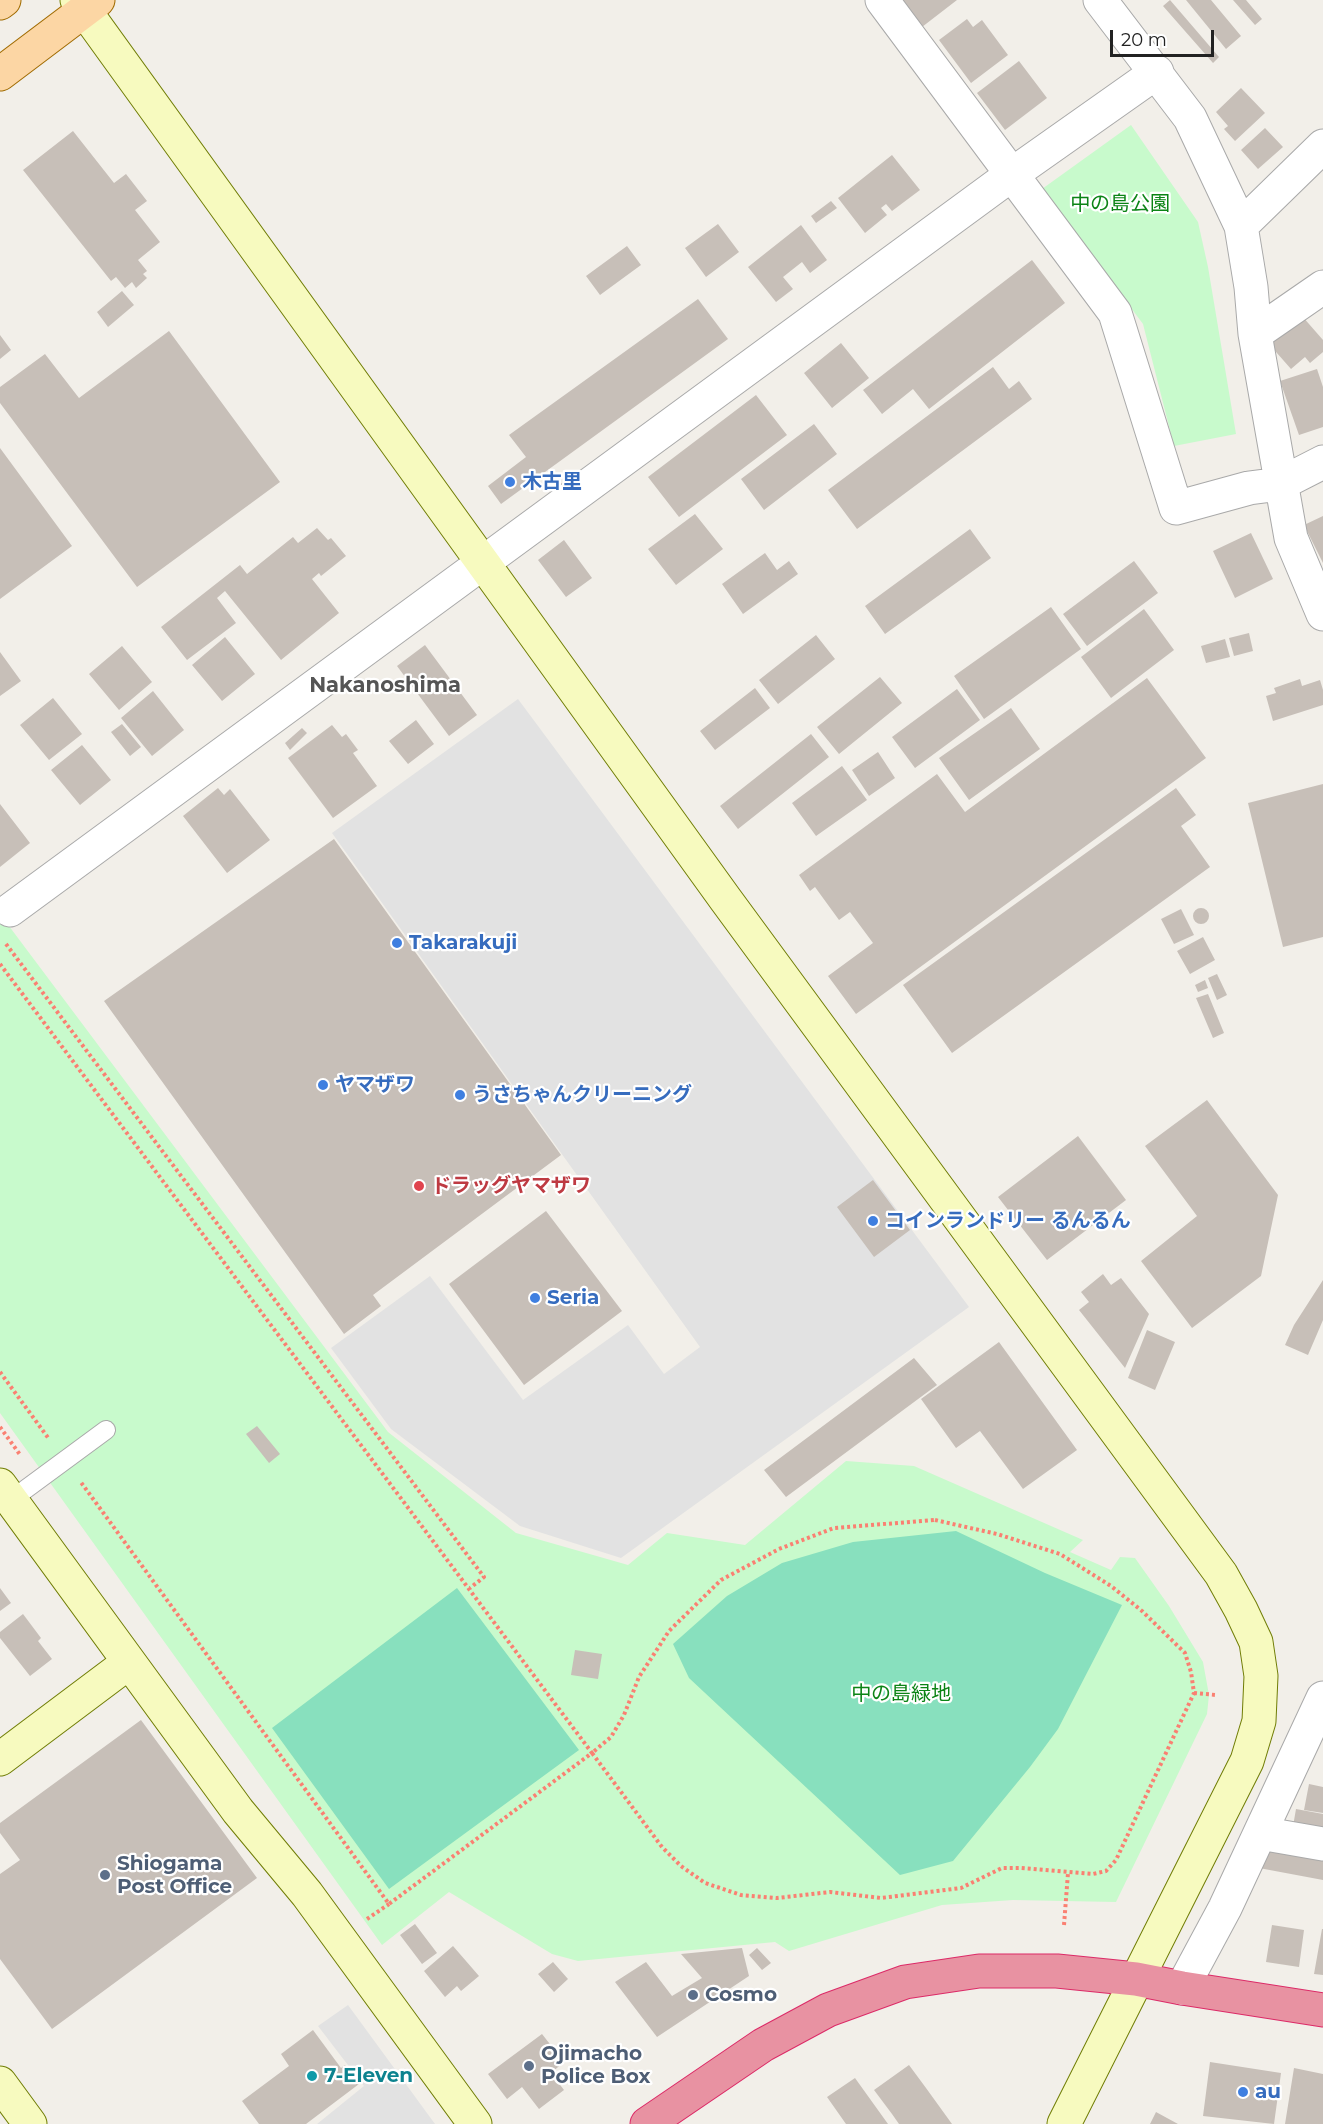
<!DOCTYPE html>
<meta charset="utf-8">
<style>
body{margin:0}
#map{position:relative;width:1323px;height:2124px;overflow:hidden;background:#f2efe9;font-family:Montserrat,sans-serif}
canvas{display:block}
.scale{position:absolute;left:1110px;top:30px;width:104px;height:27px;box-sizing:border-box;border:3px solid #222;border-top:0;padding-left:8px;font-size:18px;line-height:21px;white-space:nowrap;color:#222;-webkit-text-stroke:4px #fff;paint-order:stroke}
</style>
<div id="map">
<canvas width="1323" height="2124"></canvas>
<div class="scale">20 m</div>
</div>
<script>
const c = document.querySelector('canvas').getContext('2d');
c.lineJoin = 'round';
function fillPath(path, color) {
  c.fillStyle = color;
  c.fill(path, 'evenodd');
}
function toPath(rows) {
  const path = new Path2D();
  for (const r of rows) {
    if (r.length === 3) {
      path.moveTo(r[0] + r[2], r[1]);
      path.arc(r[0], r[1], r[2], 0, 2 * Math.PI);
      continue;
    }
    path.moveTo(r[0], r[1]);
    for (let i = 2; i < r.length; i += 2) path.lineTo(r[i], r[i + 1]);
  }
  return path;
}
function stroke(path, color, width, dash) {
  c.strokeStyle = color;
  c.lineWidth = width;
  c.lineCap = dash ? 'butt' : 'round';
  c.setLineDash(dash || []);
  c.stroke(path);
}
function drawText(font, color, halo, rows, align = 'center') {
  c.font = font + ' Montserrat,"Noto Sans JP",sans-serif';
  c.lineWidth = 4.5;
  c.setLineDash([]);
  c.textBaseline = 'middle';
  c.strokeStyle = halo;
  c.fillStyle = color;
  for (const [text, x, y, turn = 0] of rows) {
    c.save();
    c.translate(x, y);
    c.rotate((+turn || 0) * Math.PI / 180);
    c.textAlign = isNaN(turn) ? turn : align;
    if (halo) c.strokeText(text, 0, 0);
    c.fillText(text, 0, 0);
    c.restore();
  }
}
fillPath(toPath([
 [1131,125,1198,222,1208,267,1236,434,1174,446,1143,324,1042,189],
 [0,914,388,1432,516,1533,628,1565,667,1533,745,1545,846,1461,914,1466,1083,1540,1070,1552,1111,1570,1120,1557,1135,1558,1169,1606,1203,1662,1209,1695,1207,1714,1116,1902,1013,1900,942,1905,789,1951,775,1942,578,1961,552,1954,449,1892,382,1945,0,1413]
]), '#c8facc');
fillPath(toPath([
 [956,1531,1045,1573,1122,1605,1058,1729,1030,1767,953,1861,900,1875,689,1678,673,1644,727,1596,782,1563,853,1542],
 [457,1588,579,1750,389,1889,272,1728]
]), '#88e0be');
fillPath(toPath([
 [518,699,969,1307,621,1558,520,1526,391,1429,331,1348,430,1276,523,1400,628,1325,664,1374,700,1347,332,833],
 [348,2005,435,2124,317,2124,364,2086,318,2026]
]), '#e2e2e2');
fillPath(toPath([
 [901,0,957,0,922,27],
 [1170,0,1219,57,1213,63,1163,6],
 [1186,0,1211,0,1241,36,1226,49],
 [1233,0,1246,0,1262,19,1255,25],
 [967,19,973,27,982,20,1008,55,971,83,939,40],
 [1019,61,1047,98,1005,130,977,93],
 [1241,88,1265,113,1235,141,1224,129,1228,126,1216,112],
 [1265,128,1283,147,1258,169,1241,150],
 [73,131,114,183,126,174,147,201,135,210,160,242,138,260,147,271,143,274,147,278,136,288,132,282,125,288,116,277,111,281,23,170],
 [892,155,920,190,892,211,886,204,881,208,887,215,865,233,838,198],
 [831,201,837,208,816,223,811,216],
 [718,224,739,252,706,277,685,248],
 [801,225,827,260,810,273,802,262,783,277,793,289,776,302,748,267],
 [627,246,641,265,600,295,586,276],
 [1032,260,1065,303,929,409,913,389,882,414,863,390],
 [122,291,134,305,108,327,97,312],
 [698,299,728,339,501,504,488,486,526,457,509,435],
 [1302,316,1323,340,1323,352,1310,363,1305,357,1291,369,1269,344],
 [169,331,280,482,137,587,0,403,0,387,45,354,79,398],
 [0,335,11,350,0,359],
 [841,343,869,378,832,408,804,373],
 [993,367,1009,389,1019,381,1032,399,857,529,828,490],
 [1317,369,1323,387,1323,427,1299,435,1280,381],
 [756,395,787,435,679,517,648,477],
 [814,424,837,454,764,510,741,479],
 [0,448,72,546,0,599],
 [695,514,723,549,676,585,648,549],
 [1323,516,1323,563,1304,525],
 [317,528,328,540,331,538,346,556,321,576,319,573,312,579,339,613,281,660,225,591,217,598,236,623,187,660,161,627,240,565,247,574,293,537,298,543],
 [970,529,991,558,885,634,865,606],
 [1251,533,1273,579,1235,598,1213,551],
 [564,540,592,578,566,597,538,560],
 [765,553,777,570,789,561,798,574,743,614,722,584],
 [1134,561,1158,593,1087,646,1063,614],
 [1051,607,1081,649,984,719,954,676],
 [1144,609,1174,650,1111,698,1081,657],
 [1249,633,1253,651,1234,656,1229,638],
 [816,635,835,659,778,704,759,680],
 [225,637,255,674,222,701,192,665],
 [1225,639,1230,657,1206,663,1201,646],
 [425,645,477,715,449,736,397,666],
 [122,646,152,682,119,710,89,674],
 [0,652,21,681,0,696],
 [880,677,902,703,839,754,817,727],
 [1147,678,1206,758,856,1014,828,976,873,943,850,912,839,920,815,887,810,891,799,875,937,774,965,812],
 [1300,679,1302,686,1320,680,1323,690,1323,705,1273,721,1266,696,1276,693,1274,688],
 [755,688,770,708,715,750,700,731],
 [957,689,980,720,915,768,892,737],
 [153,691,184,730,152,756,121,718],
 [53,698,82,734,49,760,20,725],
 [1011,708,1040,749,969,800,939,758],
 [416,720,434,744,408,764,389,741],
 [122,724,141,747,130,756,111,732],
 [332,725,342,737,346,734,358,750,353,753,377,786,333,818,288,758],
 [302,728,307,733,290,750,285,743],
 [811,734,829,757,738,829,720,806],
 [82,745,111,780,80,805,51,770],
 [878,752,895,778,869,796,852,770],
 [842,766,867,800,816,836,792,803],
 [1323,784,1323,937,1283,947,1248,803],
 [218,788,224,795,230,789,270,840,227,873,183,816],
 [1176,788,1196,815,1181,826,1210,867,952,1053,903,985],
 [0,804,30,843,0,867],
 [334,839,561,1155,373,1295,381,1306,344,1334,104,1001],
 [1201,916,8],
 [1181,909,1194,935,1174,944,1161,919],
 [1203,937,1215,960,1190,974,1177,951],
 [1217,974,1227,995,1217,1000,1208,978],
 [1205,980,1208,988,1198,992,1195,985],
 [1208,994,1224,1033,1213,1038,1196,998],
 [1207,1100,1278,1195,1261,1276,1192,1328,1141,1261,1197,1216,1145,1146],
 [1078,1136,1126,1200,1047,1260,998,1197],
 [873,1180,910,1230,874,1257,837,1207],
 [546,1211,622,1311,524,1385,449,1284],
 [1103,1274,1111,1285,1121,1278,1149,1314,1125,1368,1079,1310,1089,1302,1081,1292],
 [1323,1280,1323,1320,1308,1355,1285,1345,1294,1325],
 [1147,1330,1175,1342,1155,1390,1128,1378],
 [999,1342,1077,1450,1023,1489,980,1431,956,1448,921,1399],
 [914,1358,937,1385,786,1497,764,1470],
 [257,1426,280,1454,269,1463,246,1434],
 [0,1588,11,1603,0,1611],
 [23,1614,41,1638,38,1641,52,1659,30,1676,0,1638,0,1632],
 [575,1650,602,1654,598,1679,571,1675],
 [141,1720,257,1878,52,2029,0,1959,0,1874,20,1860,0,1833,0,1823],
 [1309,1784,1323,1787,1323,1813,1304,1810],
 [1296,1809,1323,1814,1323,1838,1292,1832],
 [1270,1847,1323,1856,1323,1880,1259,1868],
 [415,1924,437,1953,422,1964,400,1935],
 [1272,1925,1304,1930,1299,1967,1266,1962],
 [1322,1929,1323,1929,1323,1975,1314,1974],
 [453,1946,479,1976,461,1991,457,1986,445,1997,424,1971],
 [742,1948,749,1976,657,2037,615,1982,646,1962,672,1996,702,1978,681,1954],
 [757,1948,771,1963,762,1970,749,1955],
 [553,1962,568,1979,554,1992,538,1974],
 [313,2030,341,2068,345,2065,359,2084,306,2124,259,2124,242,2101,289,2066,281,2054],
 [542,2034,564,2062,551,2073,564,2090,539,2109,522,2087,507,2099,488,2074],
 [1210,2062,1281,2073,1274,2124,1203,2116],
 [909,2065,926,2088,952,2124,899,2124,892,2114,874,2090],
 [1294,2068,1323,2074,1323,2124,1285,2124],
 [855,2078,888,2124,846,2124,827,2097],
 [1156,2112,1178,2124,1150,2124]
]), '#c7bfb8');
const lane = toPath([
 [11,1500,106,1430]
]);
const street = toPath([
 [882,0,1115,313,1176,508,1249,488,1280,484,1323,462],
 [1100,0,1190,118,1241,226,1251,287,1255,334,1291,538,1323,614],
 [1241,226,1323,146],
 [1255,334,1323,287],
 [10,910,1011,175,1157,72],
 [1260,1833,1323,1844],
 [1182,1988,1225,1908,1323,1698]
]);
const secondary = toPath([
 [77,0,726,900,1221,1574,1241,1610,1256,1642,1261,1676,1259,1721,1247,1761,1064,2124],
 [0,1485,238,1811,307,1894,475,2124],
 [0,1759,128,1663],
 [0,2083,30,2124]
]);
const primary = toPath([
 [0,3,4,0],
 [0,74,98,0]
]);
const highway = toPath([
 [647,2124,763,2045,828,2010,905,1982,979,1971,1057,1971,1136,1979,1182,1988,1323,2010]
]);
stroke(lane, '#a9a9a9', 20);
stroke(street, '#a9a9a9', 35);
stroke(secondary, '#707d05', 35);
stroke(primary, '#a06b00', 35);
stroke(highway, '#dc2a67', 35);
stroke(toPath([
 [6,944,484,1577,470,1588],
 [0,964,592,1753,389,1904,80,1481],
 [0,1372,49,1439],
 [0,1427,21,1456],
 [935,1520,997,1534,1060,1554,1111,1586,1142,1611,1185,1653,1191,1672,1194,1693,1116,1860,1106,1871,1093,1874,1021,1868,1002,1868,961,1888,881,1898,830,1892,777,1898,741,1895,705,1883,681,1866,662,1847,592,1753,611,1737,624,1715,639,1677,669,1631,721,1580,779,1549,834,1528,935,1520],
 [1194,1693,1216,1695],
 [367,1919,389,1904],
 [1064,1925,1068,1873]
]), '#fa8072', 4, [3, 3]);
stroke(lane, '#fff', 18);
stroke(street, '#fff', 33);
stroke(secondary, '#f7fabf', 33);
stroke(primary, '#fcd6a4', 33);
stroke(highway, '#e892a2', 33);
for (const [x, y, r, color] of [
 [510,482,6,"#3f7fe0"],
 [397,943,6,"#3f7fe0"],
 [323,1085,6,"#3f7fe0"],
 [460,1095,6,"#3f7fe0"],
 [419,1186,6,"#e0444e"],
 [873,1221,6,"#3f7fe0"],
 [535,1298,6,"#3f7fe0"],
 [105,1875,6,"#5c6f8a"],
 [693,1995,6,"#5c6f8a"],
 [529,2066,6,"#5c6f8a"],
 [312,2076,6,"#0f9aa8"],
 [1243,2092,6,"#3f7fe0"]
]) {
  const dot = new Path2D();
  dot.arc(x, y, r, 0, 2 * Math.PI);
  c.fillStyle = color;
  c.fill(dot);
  stroke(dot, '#fff', 2);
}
drawText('20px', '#0c8416', '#fff', [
 ["中の島公園",1120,204],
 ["中の島緑地",901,1694]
]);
drawText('bold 20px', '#366cbe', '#fff', [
 ["木古里",522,482],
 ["Takarakuji",409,943],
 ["ヤマザワ",335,1085],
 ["うさちゃんクリーニング",472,1095],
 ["コインランドリー るんるん",885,1221],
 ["Seria",547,1298],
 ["au",1255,2092]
], 'left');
drawText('bold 20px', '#be3a42', '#fff', [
 ["ドラッグヤマザワ",431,1186]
], 'left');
drawText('bold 20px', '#4e5e75', '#fff', [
 ["Shiogama",117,1864],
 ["Post Office",117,1887],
 ["Cosmo",705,1995],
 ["Ojimacho",541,2054],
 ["Police Box",541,2077]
], 'left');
drawText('bold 20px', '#0d838f', '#fff', [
 ["7-Eleven",324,2076]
], 'left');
drawText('bold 21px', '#555', '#fff', [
 ["Nakanoshima",385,686]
]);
</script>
